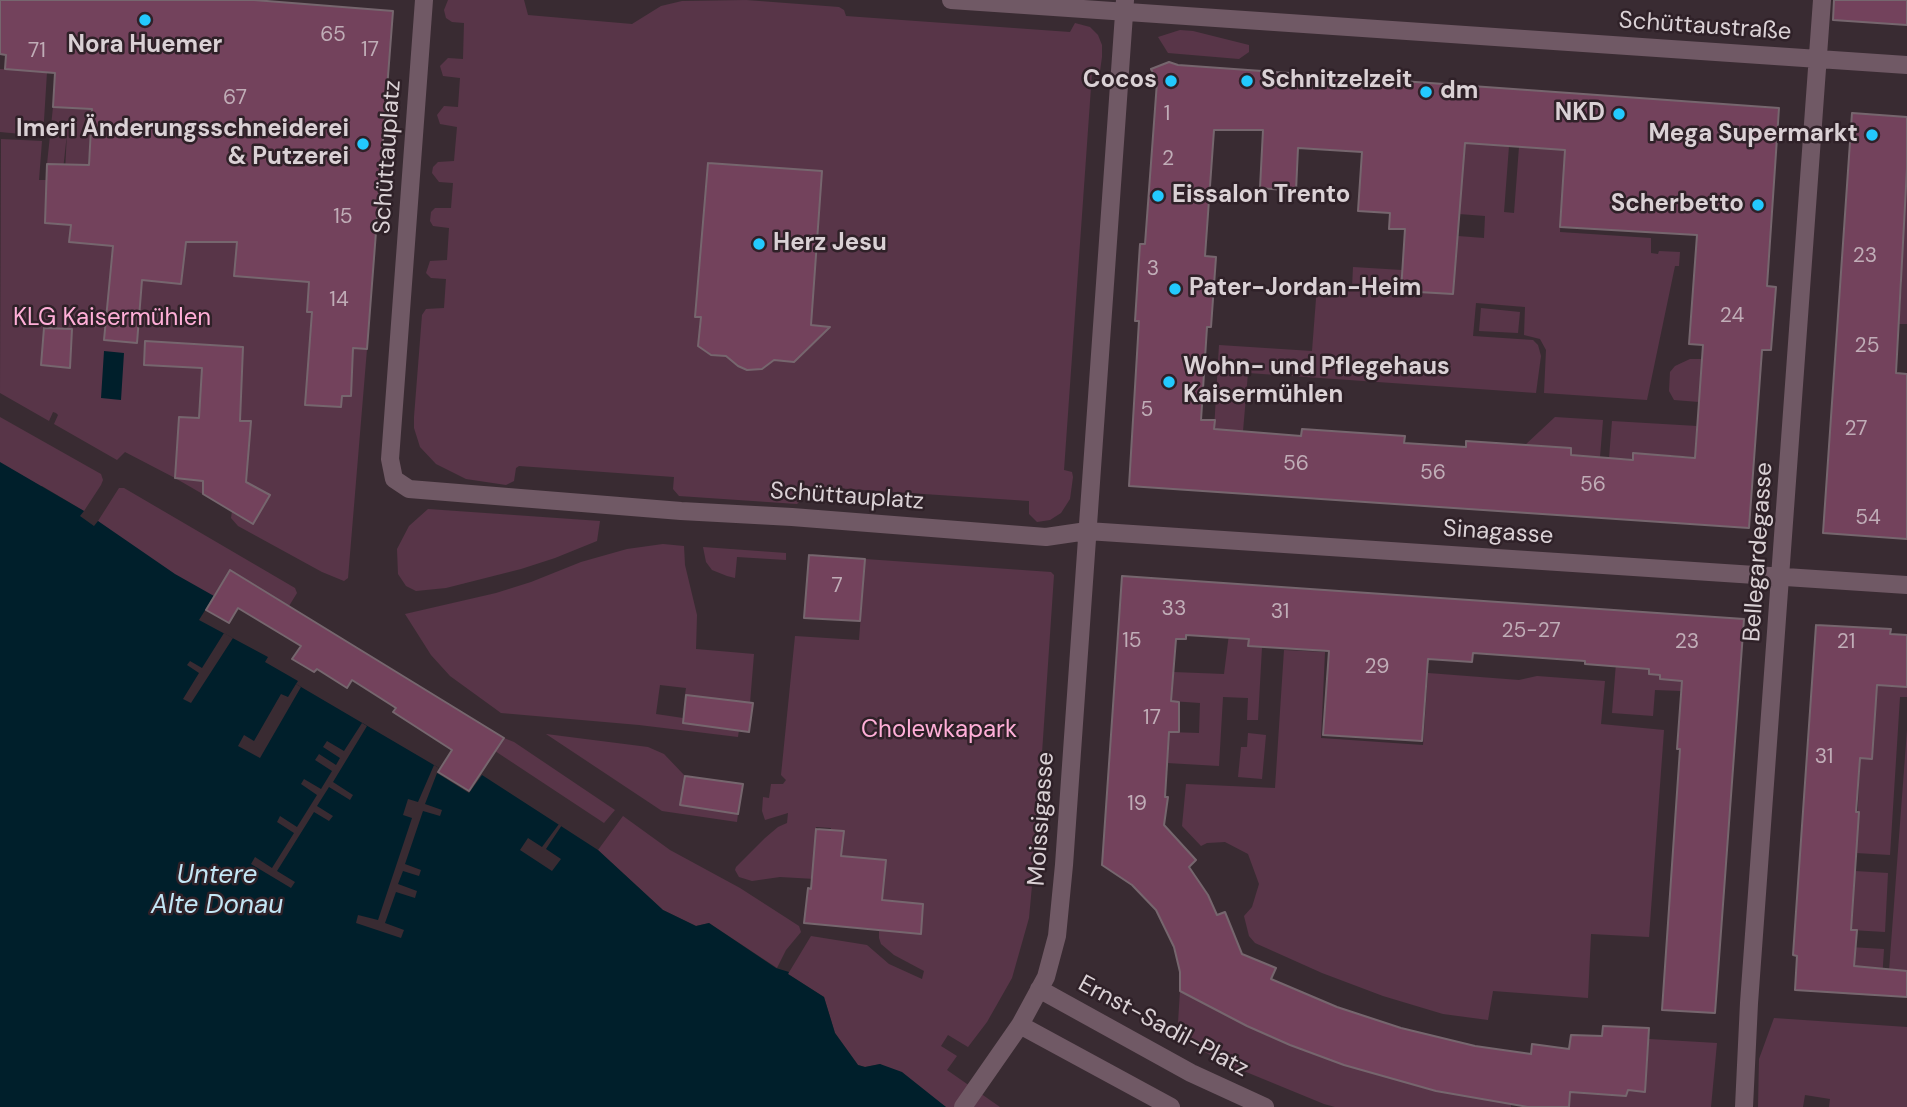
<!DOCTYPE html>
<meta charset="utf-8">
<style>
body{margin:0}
canvas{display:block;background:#392b32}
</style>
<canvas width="1907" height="1107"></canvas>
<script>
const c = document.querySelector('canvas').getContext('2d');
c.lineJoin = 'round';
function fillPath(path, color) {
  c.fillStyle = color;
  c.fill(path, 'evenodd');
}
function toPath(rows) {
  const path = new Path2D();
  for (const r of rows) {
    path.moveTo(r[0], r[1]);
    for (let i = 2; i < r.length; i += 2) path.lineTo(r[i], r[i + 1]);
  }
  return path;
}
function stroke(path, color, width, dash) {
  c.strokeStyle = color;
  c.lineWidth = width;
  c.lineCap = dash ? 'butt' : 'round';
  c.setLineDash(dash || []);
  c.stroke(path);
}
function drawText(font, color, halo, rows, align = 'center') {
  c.font = font + ' "DM Sans",sans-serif';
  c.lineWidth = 5;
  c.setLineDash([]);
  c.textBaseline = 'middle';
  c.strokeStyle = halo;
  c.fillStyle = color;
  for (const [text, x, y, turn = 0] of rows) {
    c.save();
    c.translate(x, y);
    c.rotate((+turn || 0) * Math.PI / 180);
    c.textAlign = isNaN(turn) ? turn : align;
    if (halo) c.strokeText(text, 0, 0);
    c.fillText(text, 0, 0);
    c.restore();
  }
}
fillPath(toPath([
 [448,0,524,0,528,15,632,24,661,6,682,1,746,0,839,7,844,10,846,16,1070,32,1075,23,1090,27,1098,35,1102,45,1102,57,1100,71,1092,73,1064,470,1072,472,1073,477,1070,499,1061,513,1050,520,1037,522,1029,514,1029,501,804,486,803,498,797,504,679,496,673,489,674,477,519,466,516,468,514,481,506,485,466,479,436,464,420,447,414,428,414,417,422,315,426,309,444,308,446,279,431,278,426,273,430,261,447,260,449,228,433,226,430,221,431,212,435,208,451,208,453,183,439,182,432,173,433,167,438,162,454,161,457,127,440,124,437,115,444,106,458,107,460,78,443,76,440,66,448,58,463,59,464,23,452,22,446,18,444,10],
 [1180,30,1193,31,1249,45,1249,52,1239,59,1168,53,1158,37],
 [94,67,86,206,193,208,192,242,253,242,315,228,307,312,312,312,367,349,348,578,344,581,322,572,238,526,231,518,232,511,175,478,125,452,117,460,54,424,58,415,56,413,53,412,49,421,0,393,1,139,42,141,39,180,46,180,46,173,65,172,67,133,63,170,54,170,54,164,47,164,53,107,69,107],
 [0,69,47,72,43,136,0,132],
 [1465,143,1509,146,1504,212,1514,213,1519,147,1565,150,1560,232,1651,238,1651,253,1658,254,1659,251,1680,252,1679,266,1675,266,1647,400,1544,393,1546,350,1540,339,1524,335,1525,307,1476,303,1473,336,1533,340,1538,345,1541,356,1536,393,1248,373,1243,431,1214,430,1219,345,1312,351,1317,286,1352,288,1353,267,1402,270,1405,229,1458,232,1458,236,1484,238,1485,216,1459,214],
 [1907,177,1907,324,1899,324,1902,282,1899,281],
 [1481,308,1520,312,1518,333,1479,331],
 [1690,359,1702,359,1699,402,1674,400,1669,391,1670,372,1675,366],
 [0,417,101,474,103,480,101,485,84,511,42,486,0,495],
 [1555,417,1603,420,1600,457,1571,455,1571,448,1525,445],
 [1612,421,1697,426,1695,457,1634,453,1633,459,1609,458],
 [119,488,124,488,295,588,297,593,289,606,230,570,199,619,98,521],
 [428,509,600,521,597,541,555,558,521,569,446,588,416,591,406,586,398,574,397,549,409,526],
 [663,544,684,546,685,565,697,615,696,649,754,654,750,703,685,695,686,688,660,685,656,714,683,718,683,723,739,730,738,737,639,725,501,713,450,676,431,655,405,614,496,593,531,582,581,562,627,549],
 [703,547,786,553,786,560,737,557,735,578,727,576,712,570,706,562],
 [865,559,1051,572,1054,575,1036,842,1029,918,1012,978,987,1022,968,1047,948,1035,941,1046,957,1056,947,1070,1000,1107,946,1107,880,1064,865,1067,858,1065,835,1033,824,997,788,974,811,936,867,945,889,964,922,979,924,971,894,955,881,944,879,938,879,930,921,934,923,904,882,900,886,861,833,880,780,877,752,881,739,877,735,870,736,867,765,838,778,827,787,823,788,813,765,820,762,811,763,797,769,798,771,784,783,784,786,780,781,775,795,636,859,640],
 [816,827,831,828,828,852,814,851],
 [1229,634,1249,634,1248,646,1262,647,1258,720,1247,720,1248,698,1223,697,1219,766,1167,763,1169,732,1199,733,1200,703,1171,701,1173,672,1224,674],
 [1284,650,1325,652,1321,738,1423,745,1428,673,1519,680,1537,676,1605,681,1601,724,1664,730,1649,937,1591,934,1588,998,1493,991,1488,1020,1443,1014,1383,996,1322,973,1255,943,1249,936,1244,916,1252,907,1259,884,1248,854,1225,842,1207,843,1201,846,1182,826,1186,784,1275,788],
 [1616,663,1649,669,1649,674,1660,675,1660,679,1683,670,1681,691,1655,690,1653,716,1612,713],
 [1865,681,1907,687,1907,697,1900,697,1890,855,1856,853,1860,758,1872,759,1874,725],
 [1907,730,1907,971,1895,970,1894,984,1888,984],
 [1248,733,1266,735,1262,779,1238,777,1241,747,1247,747],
 [546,734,648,747,664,754,685,776,681,805,738,814,737,822,662,811],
 [504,738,514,742,615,810,604,823,495,751],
 [623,816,670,850,740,888,799,926,801,932,786,950,777,968,709,923,696,926,663,910,598,850],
 [1855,871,1888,873,1885,932,1851,930],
 [1850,947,1884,949,1881,996,1845,994],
 [1180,991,1247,1026,1344,1065,1436,1091,1511,1104,1511,1107,1335,1107,1324,1104,1234,1067,1173,1036,1178,1023],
 [1774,1018,1907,1027,1907,1107,1829,1107,1830,1099,1805,1095,1803,1107,1758,1107,1759,1059],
 [1649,1039,1717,1043,1711,1107,1569,1107,1570,1086,1626,1096,1628,1090,1645,1092]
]), '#583548');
fillPath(toPath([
 [104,351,124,353,121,400,101,398],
 [0,462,84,511,80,516,94,526,98,521,175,574,214,596,199,620,268,657,265,662,298,681,296,684,434,765,439,768,437,773,469,793,482,775,598,850,663,910,696,926,709,923,776,968,789,972,788,974,824,997,835,1033,858,1065,865,1067,880,1064,902,1072,946,1107,0,1107]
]), '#001f2b');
fillPath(toPath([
 [224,633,233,638,191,703,183,699,199,673,187,665,190,661,202,668],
 [296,684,301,687,260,758,238,746,244,735,254,741,281,694,288,697],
 [362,723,367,726,333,782,353,795,350,800,329,787,317,806,333,816,329,821,314,812,277,871,295,882,291,888,251,864,255,857,272,868,294,833,277,822,280,816,297,827,317,795,301,784,304,779,321,789,332,771,315,760,319,754,336,765,340,758,323,747,327,741,344,751],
 [434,765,439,768,425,804,442,810,440,816,423,811,405,864,421,870,419,876,403,871,398,884,417,891,415,898,396,892,385,923,404,930,401,938,356,923,358,915,378,920,412,818,403,815,408,799,418,802],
 [559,824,562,825,546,849,561,859,552,871,520,850,528,838,542,847]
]), '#392b32');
const building = toPath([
 [0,0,254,0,393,11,367,349,353,348,351,396,342,396,341,407,305,405,312,312,307,312,309,282,234,276,237,242,186,242,181,284,142,280,137,343,104,340,113,246,69,242,71,225,45,223,47,164,89,165,92,109,53,107,55,73,5,69,6,55,0,54,0,0],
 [1834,0,1907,0,1907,25,1833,20,1834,0],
 [1169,62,1178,65,1779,108,1767,286,1776,287,1771,350,1762,350,1749,528,1129,486,1139,321,1135,321,1140,244,1145,244,1157,82,1151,69,1169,62],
 [1214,130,1263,130,1260,188,1296,191,1298,148,1362,152,1358,211,1390,213,1389,229,1405,229,1401,291,1453,294,1465,143,1565,150,1560,227,1697,235,1689,344,1703,345,1695,458,1633,453,1633,460,1571,455,1571,448,1466,441,1466,447,1404,443,1405,436,1302,429,1301,436,1214,429,1215,420,1201,420,1207,327,1211,327,1216,257,1205,256,1214,130],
 [1852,113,1907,117,1907,168,1896,373,1907,374,1907,539,1823,533,1852,113],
 [708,163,822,171,811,325,830,327,794,362,774,360,762,369,747,370,738,366,726,356,711,355,698,346,701,317,695,317,708,163],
 [44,328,72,329,70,368,41,365,44,328],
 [145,341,243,347,240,421,251,421,246,482,270,495,253,524,203,494,203,481,175,478,179,417,199,418,202,368,144,365,145,341],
 [809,555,865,559,860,621,804,618,809,555],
 [230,570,504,738,469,791,438,772,452,750,393,712,396,708,352,680,347,688,317,669,314,672,292,659,301,646,238,608,229,623,206,610,230,570],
 [1122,576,1744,619,1715,1013,1662,1010,1680,749,1677,749,1682,681,1660,679,1660,675,1649,674,1649,669,1585,664,1585,661,1473,653,1472,662,1428,659,1422,741,1323,735,1329,651,1248,646,1249,639,1186,635,1186,639,1176,639,1171,701,1179,702,1179,732,1169,732,1165,797,1168,797,1164,825,1196,860,1189,867,1208,895,1217,915,1225,912,1242,954,1276,968,1271,979,1337,1007,1401,1028,1475,1046,1531,1054,1532,1044,1569,1049,1571,1035,1602,1036,1603,1026,1649,1028,1645,1092,1628,1090,1626,1096,1570,1092,1569,1107,1528,1107,1436,1091,1344,1065,1290,1045,1247,1026,1180,991,1180,972,1174,947,1156,910,1132,885,1102,865,1122,576],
 [1816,625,1891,629,1890,634,1907,635,1907,687,1877,685,1872,759,1860,758,1856,812,1859,812,1851,930,1857,930,1854,966,1907,971,1907,997,1795,990,1797,956,1793,955,1816,625],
 [686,695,753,703,749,732,683,723,686,695],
 [685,776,743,784,738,814,680,805,685,776],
 [816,829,844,831,841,856,886,860,882,900,923,904,921,934,804,923,808,888,811,889,816,829]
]);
fillPath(building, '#73425c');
stroke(building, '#76666e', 2);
stroke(toPath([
 [424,0,390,459,394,479,409,489,681,511,792,517,1046,537,1087,531,1907,585],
 [951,0,1907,65],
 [1039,989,1191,1073,1265,1107],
 [1020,1025,1171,1107],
 [963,1107,1020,1025,1046,977,1057,936,1064,865,1125,0],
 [1744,1107,1749,1003,1822,0]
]), '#705965', 18);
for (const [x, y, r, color] of [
 [145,20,7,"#23c9fe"],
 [1171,81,7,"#23c9fe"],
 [1247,81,7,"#23c9fe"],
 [1426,92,7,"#23c9fe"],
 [1619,114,7,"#23c9fe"],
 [1872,135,7,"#23c9fe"],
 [363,144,7,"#23c9fe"],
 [1158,196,7,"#23c9fe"],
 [1758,205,7,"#23c9fe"],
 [759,244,7,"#23c9fe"],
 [1175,289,7,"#23c9fe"],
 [1169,382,7,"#23c9fe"]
]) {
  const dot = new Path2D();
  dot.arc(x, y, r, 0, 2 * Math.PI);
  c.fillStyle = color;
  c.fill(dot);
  stroke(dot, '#2f2128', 2.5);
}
drawText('21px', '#c0adb7', null, [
 ["65",333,35],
 ["17",370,50],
 ["71",37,51],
 ["67",235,98],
 ["1",1167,114],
 ["2",1168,159],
 ["15",343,217],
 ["23",1865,256],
 ["3",1153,269],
 ["14",339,300],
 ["24",1732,316],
 ["25",1867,346],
 ["5",1147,410],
 ["27",1856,429],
 ["56",1296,464],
 ["56",1433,473],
 ["56",1593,485],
 ["54",1868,518],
 ["7",837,586],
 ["33",1174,609],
 ["31",1280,612],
 ["25-27",1531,631],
 ["15",1132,641],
 ["23",1687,642],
 ["21",1846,642],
 ["29",1377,667],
 ["17",1152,718],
 ["31",1824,757],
 ["19",1137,804]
]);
drawText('24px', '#dad1d5', '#2f2128', [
 ["Schüttaustraße",1705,27,4],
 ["Schüttauplatz",388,157,-86],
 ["Schüttauplatz",847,497,4],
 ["Sinagasse",1498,533,4],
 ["Bellegardegasse",1759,552,-86],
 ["Moissigasse",1042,819,-86],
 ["Ernst-Sadil-Platz",1163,1027,28]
]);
drawText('bold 24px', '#dad1d5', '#2f2128', [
 ["Nora Huemer",145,46,"center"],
 ["Cocos",1157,81,"right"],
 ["Schnitzelzeit",1261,81],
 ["dm",1440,92],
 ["NKD",1605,114,"right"],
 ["Imeri Änderungsschneiderei",349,130,"right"],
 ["& Putzerei",349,158,"right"],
 ["Mega Supermarkt",1858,135,"right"],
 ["Eissalon Trento",1172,196],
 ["Scherbetto",1744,205,"right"],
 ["Herz Jesu",773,244],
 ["Pater-Jordan-Heim",1189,289],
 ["Wohn- und Pflegehaus",1183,368],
 ["Kaisermühlen",1183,396]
], 'left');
drawText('24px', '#ffafd8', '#2f2128', [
 ["KLG Kaisermühlen",112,319],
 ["Cholewkapark",939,731]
]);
drawText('italic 26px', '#c3e6f5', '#2f2128', [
 ["Untere",217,876],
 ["Alte Donau",217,906]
]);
</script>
